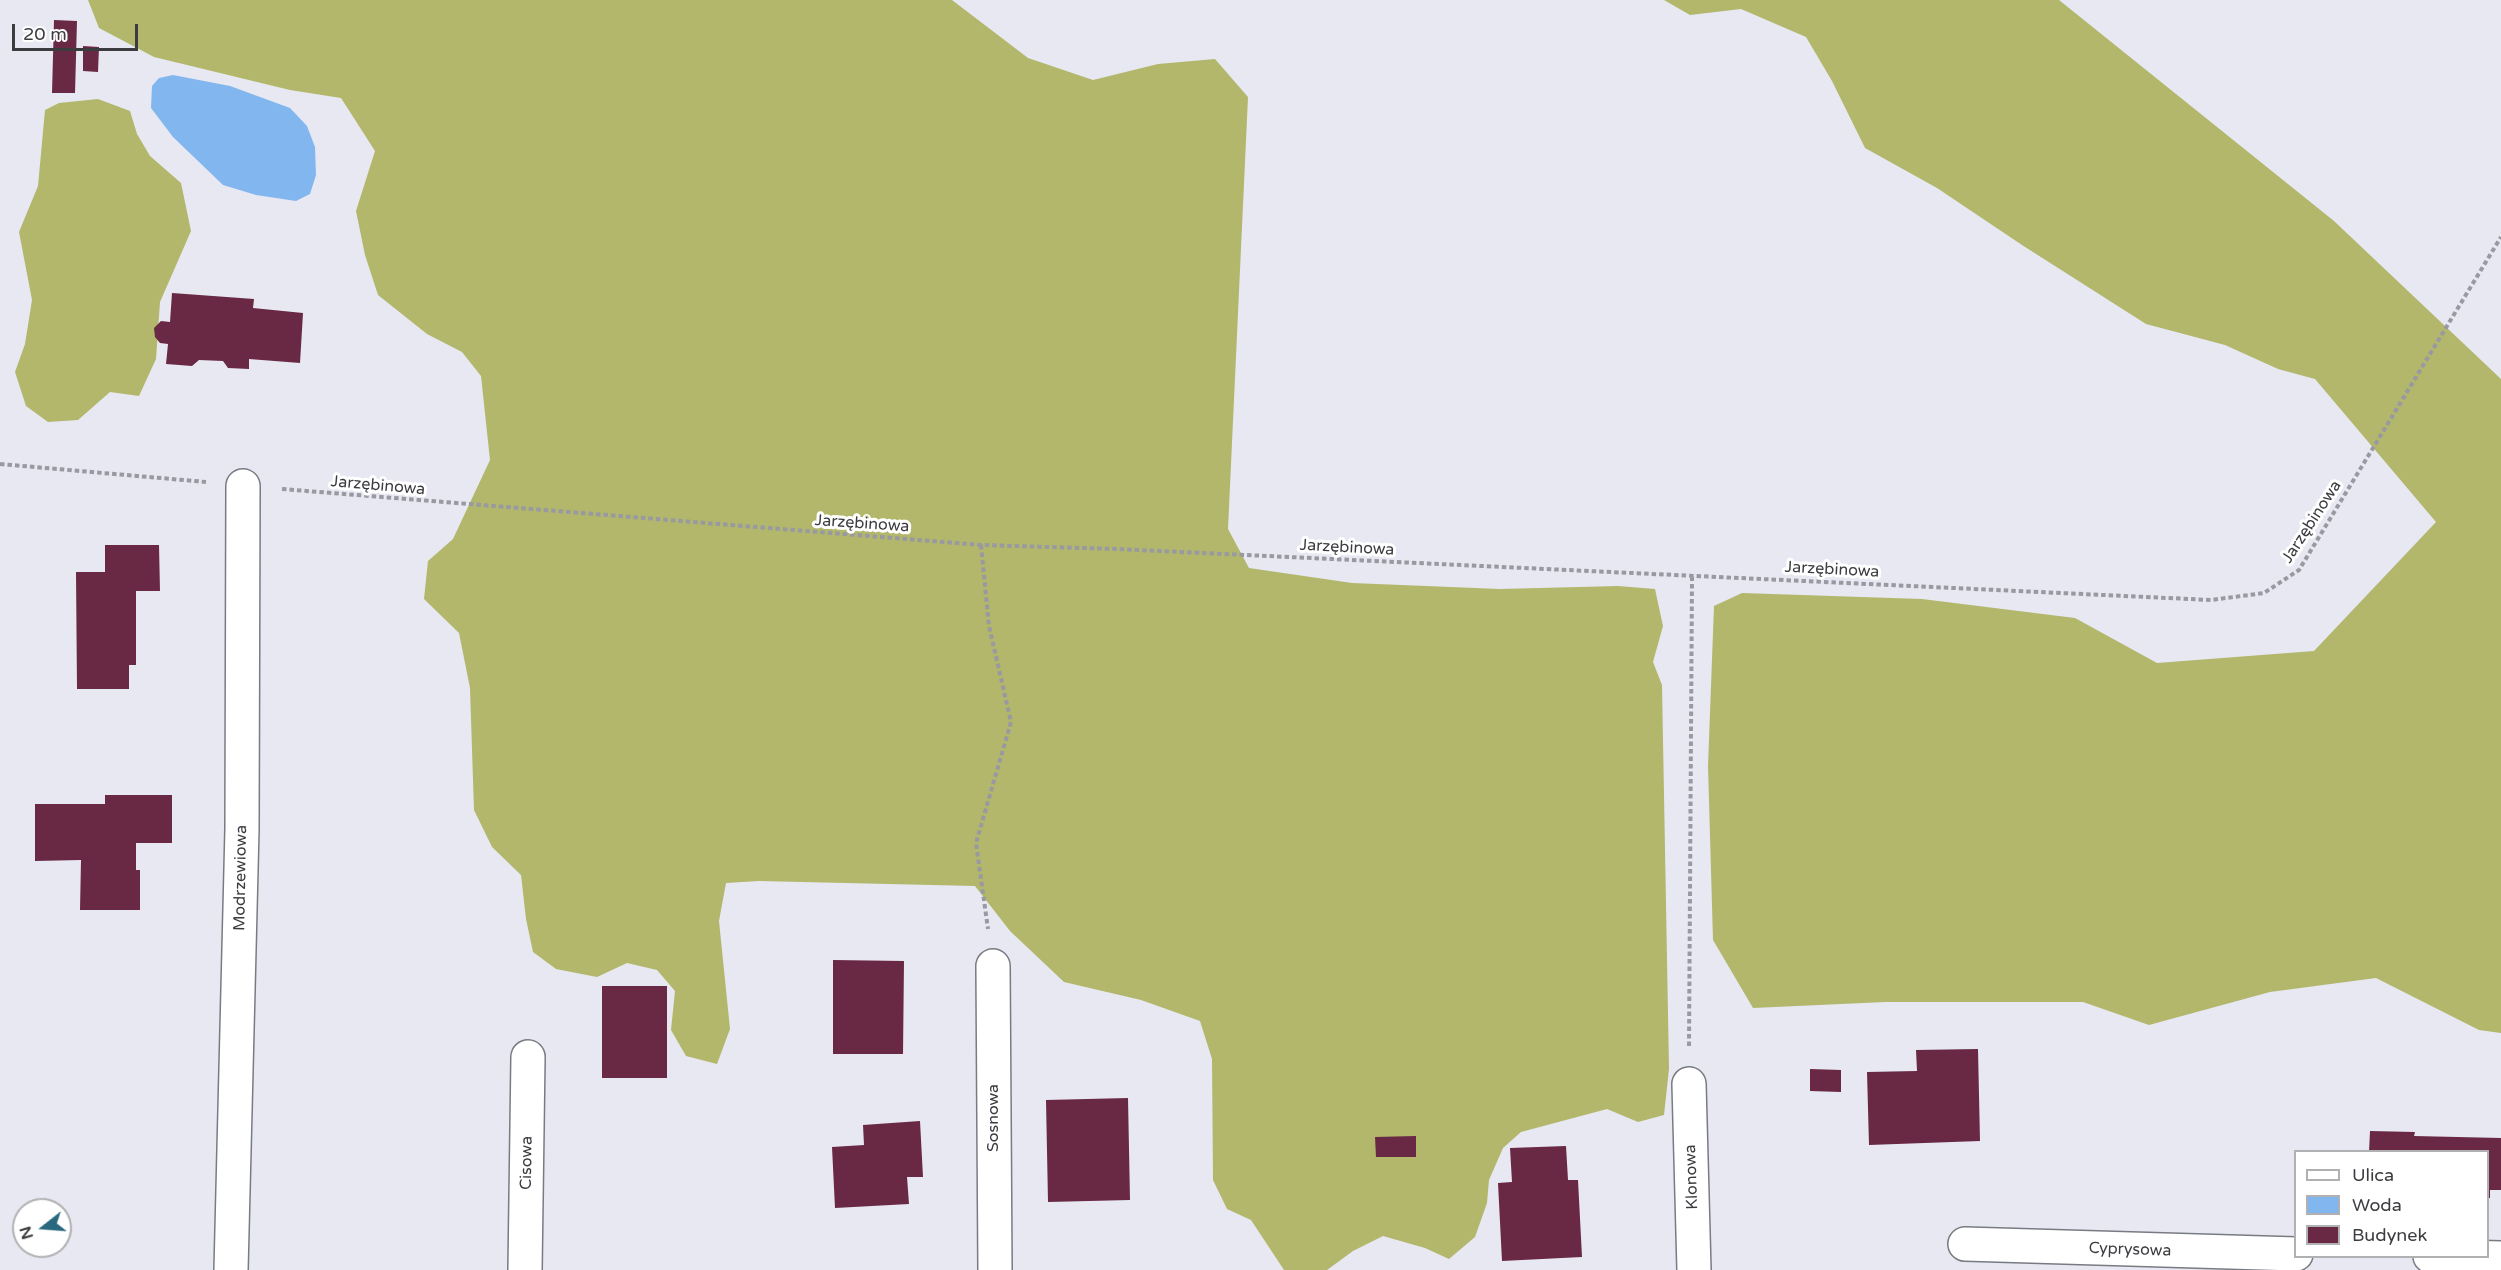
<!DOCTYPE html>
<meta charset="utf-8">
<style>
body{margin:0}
#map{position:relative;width:2501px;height:1270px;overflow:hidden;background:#e7e8f2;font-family:"Varela Round",sans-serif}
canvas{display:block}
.legend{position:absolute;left:2294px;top:1150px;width:195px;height:108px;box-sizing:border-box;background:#fff;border:2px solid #b1b1b3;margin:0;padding:8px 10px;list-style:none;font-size:18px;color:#3c3c40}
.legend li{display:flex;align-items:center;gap:12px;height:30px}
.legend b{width:30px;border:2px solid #b1b1b3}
.north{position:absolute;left:12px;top:1198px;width:60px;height:60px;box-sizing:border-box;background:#fff;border:2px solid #b1b1b3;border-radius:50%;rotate:253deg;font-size:16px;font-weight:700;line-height:24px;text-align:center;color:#3c3c40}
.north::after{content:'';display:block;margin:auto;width:21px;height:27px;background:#29687e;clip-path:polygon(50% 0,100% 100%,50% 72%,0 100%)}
.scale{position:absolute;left:12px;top:24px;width:126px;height:27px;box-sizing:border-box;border:3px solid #3c3c40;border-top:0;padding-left:8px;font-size:18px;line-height:21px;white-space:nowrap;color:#3c3c40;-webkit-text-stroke:4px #fff;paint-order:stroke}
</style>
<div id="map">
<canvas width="2501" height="1270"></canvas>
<ul class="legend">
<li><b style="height:8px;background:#fff"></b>Ulica</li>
<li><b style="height:16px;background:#82b6ee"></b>Woda</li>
<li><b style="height:16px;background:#692844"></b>Budynek</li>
</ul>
<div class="north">N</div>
<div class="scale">20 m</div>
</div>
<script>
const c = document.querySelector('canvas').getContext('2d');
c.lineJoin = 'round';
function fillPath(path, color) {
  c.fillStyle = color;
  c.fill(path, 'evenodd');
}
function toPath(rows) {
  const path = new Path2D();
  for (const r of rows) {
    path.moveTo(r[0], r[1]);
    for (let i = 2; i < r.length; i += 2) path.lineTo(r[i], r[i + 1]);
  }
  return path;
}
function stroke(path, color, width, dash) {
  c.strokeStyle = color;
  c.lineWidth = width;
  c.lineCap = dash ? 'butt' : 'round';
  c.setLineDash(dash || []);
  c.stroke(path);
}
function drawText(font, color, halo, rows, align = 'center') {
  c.font = font + ' "Varela Round",sans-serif';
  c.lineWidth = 6;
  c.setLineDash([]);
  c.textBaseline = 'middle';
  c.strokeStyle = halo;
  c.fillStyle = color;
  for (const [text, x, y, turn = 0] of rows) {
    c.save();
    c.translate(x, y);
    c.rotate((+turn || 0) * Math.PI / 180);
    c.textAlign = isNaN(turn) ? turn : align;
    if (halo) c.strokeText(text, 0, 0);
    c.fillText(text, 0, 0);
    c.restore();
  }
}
fillPath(toPath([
 [88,0,952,0,1028,58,1093,80,1158,64,1215,59,1248,97,1228,529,1249,568,1352,583,1500,589,1618,586,1655,589,1663,626,1653,662,1662,685,1669,1069,1664,1115,1638,1122,1607,1109,1521,1132,1503,1148,1489,1180,1487,1203,1475,1237,1449,1259,1425,1248,1383,1236,1353,1251,1327,1270,1284,1270,1251,1220,1227,1209,1213,1180,1212,1059,1200,1021,1141,1000,1064,982,1010,931,975,886,759,881,726,883,719,921,730,1029,717,1064,686,1056,671,1030,675,991,657,970,627,963,597,977,556,969,533,952,526,919,521,875,492,847,474,810,470,688,459,633,424,599,428,561,453,539,490,460,481,376,462,352,427,334,378,295,365,255,356,211,375,151,341,98,290,90,154,57,99,28],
 [1664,0,2059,0,2334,221,2501,379,2501,1033,2479,1030,2376,978,2270,992,2149,1025,2083,1002,1885,1002,1753,1008,1713,940,1708,766,1714,606,1742,593,1922,599,2075,618,2157,663,2314,651,2436,522,2315,379,2278,369,2225,345,2146,324,2022,245,1937,188,1865,148,1832,81,1806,37,1741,9,1690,15],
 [98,99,130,111,137,134,150,156,181,183,191,231,160,302,156,359,139,396,110,392,78,420,48,422,26,406,15,372,25,344,32,300,19,232,38,186,45,110,59,103]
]), '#b2b76b');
fillPath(toPath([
 [173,75,230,86,290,108,307,126,315,147,316,175,310,194,296,201,256,195,223,185,173,137,151,108,152,86,159,78]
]), '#82b6ee');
fillPath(toPath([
 [54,20,77,21,75,93,52,93],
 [83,46,99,47,98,72,83,71],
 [172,293,254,299,253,308,303,313,300,363,249,359,249,369,228,368,223,361,199,360,192,366,166,364,168,344,160,343,155,337,154,328,161,321,170,322],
 [105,545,159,545,160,591,136,591,136,665,129,665,129,689,77,689,76,572,105,572],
 [105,795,172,795,172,843,136,843,136,870,140,870,140,910,80,910,81,860,35,861,35,804,105,804],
 [833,960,904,961,903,1054,833,1054],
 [602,986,667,986,667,1078,602,1078],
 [1978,1049,1980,1141,1869,1145,1867,1072,1917,1071,1916,1050],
 [1810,1069,1841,1070,1841,1092,1810,1091],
 [1128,1098,1130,1200,1048,1202,1046,1100],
 [920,1121,923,1177,907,1177,909,1204,835,1208,832,1147,864,1145,863,1125],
 [2370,1131,2415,1132,2414,1136,2501,1138,2501,1190,2490,1190,2490,1198,2488,1198,2488,1152,2369,1152],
 [1416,1136,1416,1157,1376,1157,1375,1137],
 [1566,1146,1568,1180,1578,1180,1582,1257,1502,1261,1498,1183,1512,1182,1510,1148]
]), '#692844');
const minor = toPath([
 [993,966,995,1270],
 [1689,1084,1694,1270],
 [1965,1244,2296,1254],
 [2430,1256,2501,1258],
 [231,1270,242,829,243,486],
 [525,1270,528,1057]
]);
stroke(minor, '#797b83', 36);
stroke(toPath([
 [0,464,206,482],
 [282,489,981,545,1117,549,2211,600,2264,593,2299,570,2501,237],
 [981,545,989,626,1011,722,976,843,988,929],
 [1689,1046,1692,576]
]), '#9999a1', 4, [4.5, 3]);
stroke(minor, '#fff', 33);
drawText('16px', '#3c3c40', '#fff', [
 ["Jarzębinowa",378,486,5],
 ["Jarzębinowa",2312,522,-57],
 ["Jarzębinowa",862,524,4],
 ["Jarzębinowa",1347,548,3],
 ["Jarzębinowa",1832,570,3],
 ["Modrzewiowa",241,878,-89],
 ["Sosnowa",994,1118,-90],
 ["Cisowa",527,1163,-89],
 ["Klonowa",1692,1177,-92],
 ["Cyprysowa",2130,1250,2]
]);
</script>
